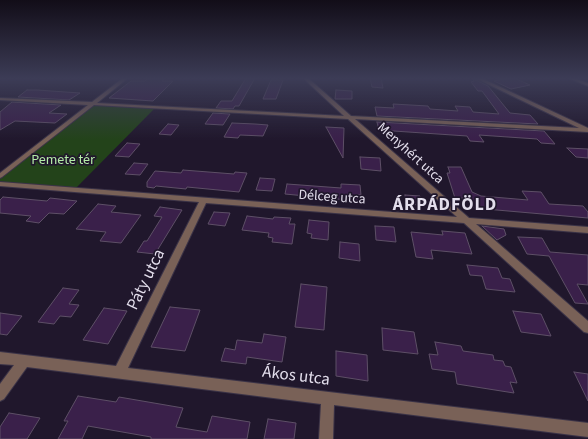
<!DOCTYPE html>
<meta charset="utf-8">
<style>
body{margin:0}
canvas{display:block;background:#20172c}
</style>
<canvas width="588" height="439"></canvas>
<script>
const c = document.querySelector('canvas').getContext('2d');
c.lineJoin = 'round';
function fillPath(path, color) {
  c.fillStyle = color;
  c.fill(path, 'evenodd');
}
function toPath(rows) {
  const path = new Path2D();
  for (const r of rows) {
    path.moveTo(r[0], r[1]);
    for (let i = 2; i < r.length; i += 2) path.lineTo(r[i], r[i + 1]);
  }
  return path;
}
function stroke(path, color, width, dash) {
  c.strokeStyle = color;
  c.lineWidth = width;
  c.lineCap = dash ? 'butt' : 'round';
  c.setLineDash(dash || []);
  c.stroke(path);
}
function drawText(font, color, halo, rows, align = 'center') {
  c.font = font + ' "Source Sans 3",sans-serif';
  c.lineWidth = 3.5;
  c.setLineDash([]);
  c.textBaseline = 'middle';
  c.strokeStyle = halo;
  c.fillStyle = color;
  for (const [text, x, y, turn = 0] of rows) {
    c.save();
    c.translate(x, y);
    c.rotate((+turn || 0) * Math.PI / 180);
    c.textAlign = isNaN(turn) ? turn : align;
    if (halo) c.strokeText(text, 0, 0);
    c.fillText(text, 0, 0);
    c.restore();
  }
}
fillPath(toPath([
 [94,103,156,107,74,190,0,184,0,176]
]), '#23431a');
const building = toPath([
 [148,78,165,78,162,81,173,81,153,101,109,98,131,81,145,81,148,78],
 [246,78,255,78,239,106,235,106,233,109,216,108,221,101,232,101,246,78],
 [370,78,381,78,383,88,372,87,370,78],
 [472,78,488,86,510,113,530,115,538,124,377,116,375,107,394,108,393,104,428,106,430,109,458,111,455,106,470,107,473,112,499,114,482,91,478,91,471,82,474,81,472,78],
 [509,78,514,78,530,85,511,89,494,81,509,78],
 [271,80,283,80,276,99,263,99,271,80],
 [27,90,37,90,80,93,69,100,18,97,27,90],
 [336,90,352,91,352,99,335,99,336,90],
 [12,102,61,105,49,113,67,114,55,123,15,121,0,130,0,112,12,102],
 [213,113,230,114,223,125,205,124,213,113],
 [377,122,544,131,555,144,541,143,537,139,479,135,484,142,470,141,467,136,379,130,377,122],
 [232,123,255,124,268,125,263,136,240,135,238,138,224,137,232,123],
 [168,124,179,125,171,135,159,134,168,124],
 [326,127,344,128,343,158,326,127],
 [127,143,140,144,129,157,115,156,127,143],
 [567,148,588,149,588,158,576,157,567,148],
 [360,157,380,158,381,171,361,169,360,157],
 [134,163,148,164,140,175,125,174,134,163],
 [448,167,461,167,472,192,481,196,528,200,522,191,541,192,549,204,583,206,588,212,588,218,474,208,471,202,465,198,455,198,447,173,450,173,448,167],
 [183,170,234,174,235,172,247,173,239,192,187,187,186,189,156,186,154,188,147,187,147,182,155,171,181,173,183,170],
 [260,178,275,179,272,191,256,190,260,178],
 [287,184,341,188,341,184,360,185,361,195,358,195,358,201,285,194,287,184],
 [405,195,420,196,422,205,406,204,405,195],
 [3,197,47,201,50,198,77,201,64,214,49,213,39,223,26,221,31,216,0,213,0,200,3,197],
 [98,204,116,206,111,212,141,215,121,243,100,241,106,232,76,229,98,204],
 [160,207,182,210,155,254,137,252,144,241,147,241,162,217,154,216,160,207],
 [214,212,230,213,225,226,208,224,214,212],
 [247,216,273,219,274,217,291,218,289,224,295,224,292,244,272,242,273,238,268,237,269,233,242,230,247,216],
 [309,220,329,222,328,240,311,238,312,234,307,233,309,220],
 [375,226,394,227,396,242,376,240,375,226],
 [482,226,504,229,506,235,497,240,482,226],
 [442,231,465,233,472,254,431,250,433,259,416,257,411,232,443,235,442,231],
 [518,237,542,238,550,252,588,255,588,285,577,284,588,304,575,303,549,256,527,254,518,237],
 [340,242,359,244,360,261,339,258,340,242],
 [467,265,498,268,502,278,510,279,515,292,486,289,482,276,470,275,467,265],
 [301,284,327,287,324,330,295,327,301,284],
 [63,288,79,290,69,304,79,305,71,317,60,316,54,324,38,322,63,288],
 [170,307,200,310,185,351,151,347,170,307],
 [104,308,127,311,108,344,83,340,104,308],
 [513,311,541,314,551,336,521,332,513,311],
 [0,313,22,316,7,335,0,334,0,313],
 [382,328,414,332,418,354,383,350,382,328],
 [264,334,286,337,282,362,247,357,246,364,221,361,225,348,235,350,237,340,262,343,264,334],
 [435,342,461,346,463,351,493,355,494,360,503,361,505,366,511,367,517,383,510,382,514,393,457,384,455,372,432,369,429,354,438,355,435,342],
 [336,351,367,355,368,381,336,376,336,351],
 [574,372,588,374,588,401,574,372],
 [78,396,116,402,119,397,183,408,176,427,207,432,212,416,250,422,247,439,151,439,151,437,88,426,82,439,58,439,68,421,64,421,78,396],
 [9,413,40,418,27,439,0,439,0,427,9,413],
 [268,419,296,423,294,439,264,439,268,419]
]);
fillPath(building, '#3a204a');
stroke(building, '#5d4f66', 1);
const street = toPath([
 [123,78,128,78,97,103,344,116,303,78,308,78,351,116,579,128,475,78,481,78,588,128,588,132,355,119,469,218,588,227,588,233,476,224,588,321,588,333,584,332,464,223,206,203,128,368,588,423,588,437,334,405,333,439,319,439,321,404,27,367,4,399,0,401,0,384,14,365,0,364,0,352,116,366,199,202,0,186,0,182,457,217,348,119,94,105,2,177,0,178,0,173,88,105,0,100,0,98,92,102,123,78],
 [568,78,574,78,588,83,588,86,568,78]
]);
stroke(street, '#3b3347', 2);
fillPath(street, '#796157');
const sky = c.createLinearGradient(0, 0, 0, 140);
sky.addColorStop(0, '#120d18');
sky.addColorStop(0.56, '#3c3c56');
sky.addColorStop(1, '#3c3c5600');
c.fillStyle = sky;
c.fillRect(0, 0, 588, 140);
drawText('14px', '#e3deec', '#20172c', [
 ["Menyhért utca",410,154,42],
 ["Délceg utca",332,198,4]
]);
drawText('14px', '#b4eca7', '#20172c', [
 ["Pemete tér",63,161]
]);
drawText('17px', '#e3deec', '#20172c', [
 ["Páty utca",147,280,-64],
 ["Ákos utca",296,377,7]
]);
c.letterSpacing = '1px';
drawText('bold 18px', '#e3deec', '#20172c', [
 ["ÁRPÁDFÖLD",445,206]
]);
c.letterSpacing = '0px';
</script>
